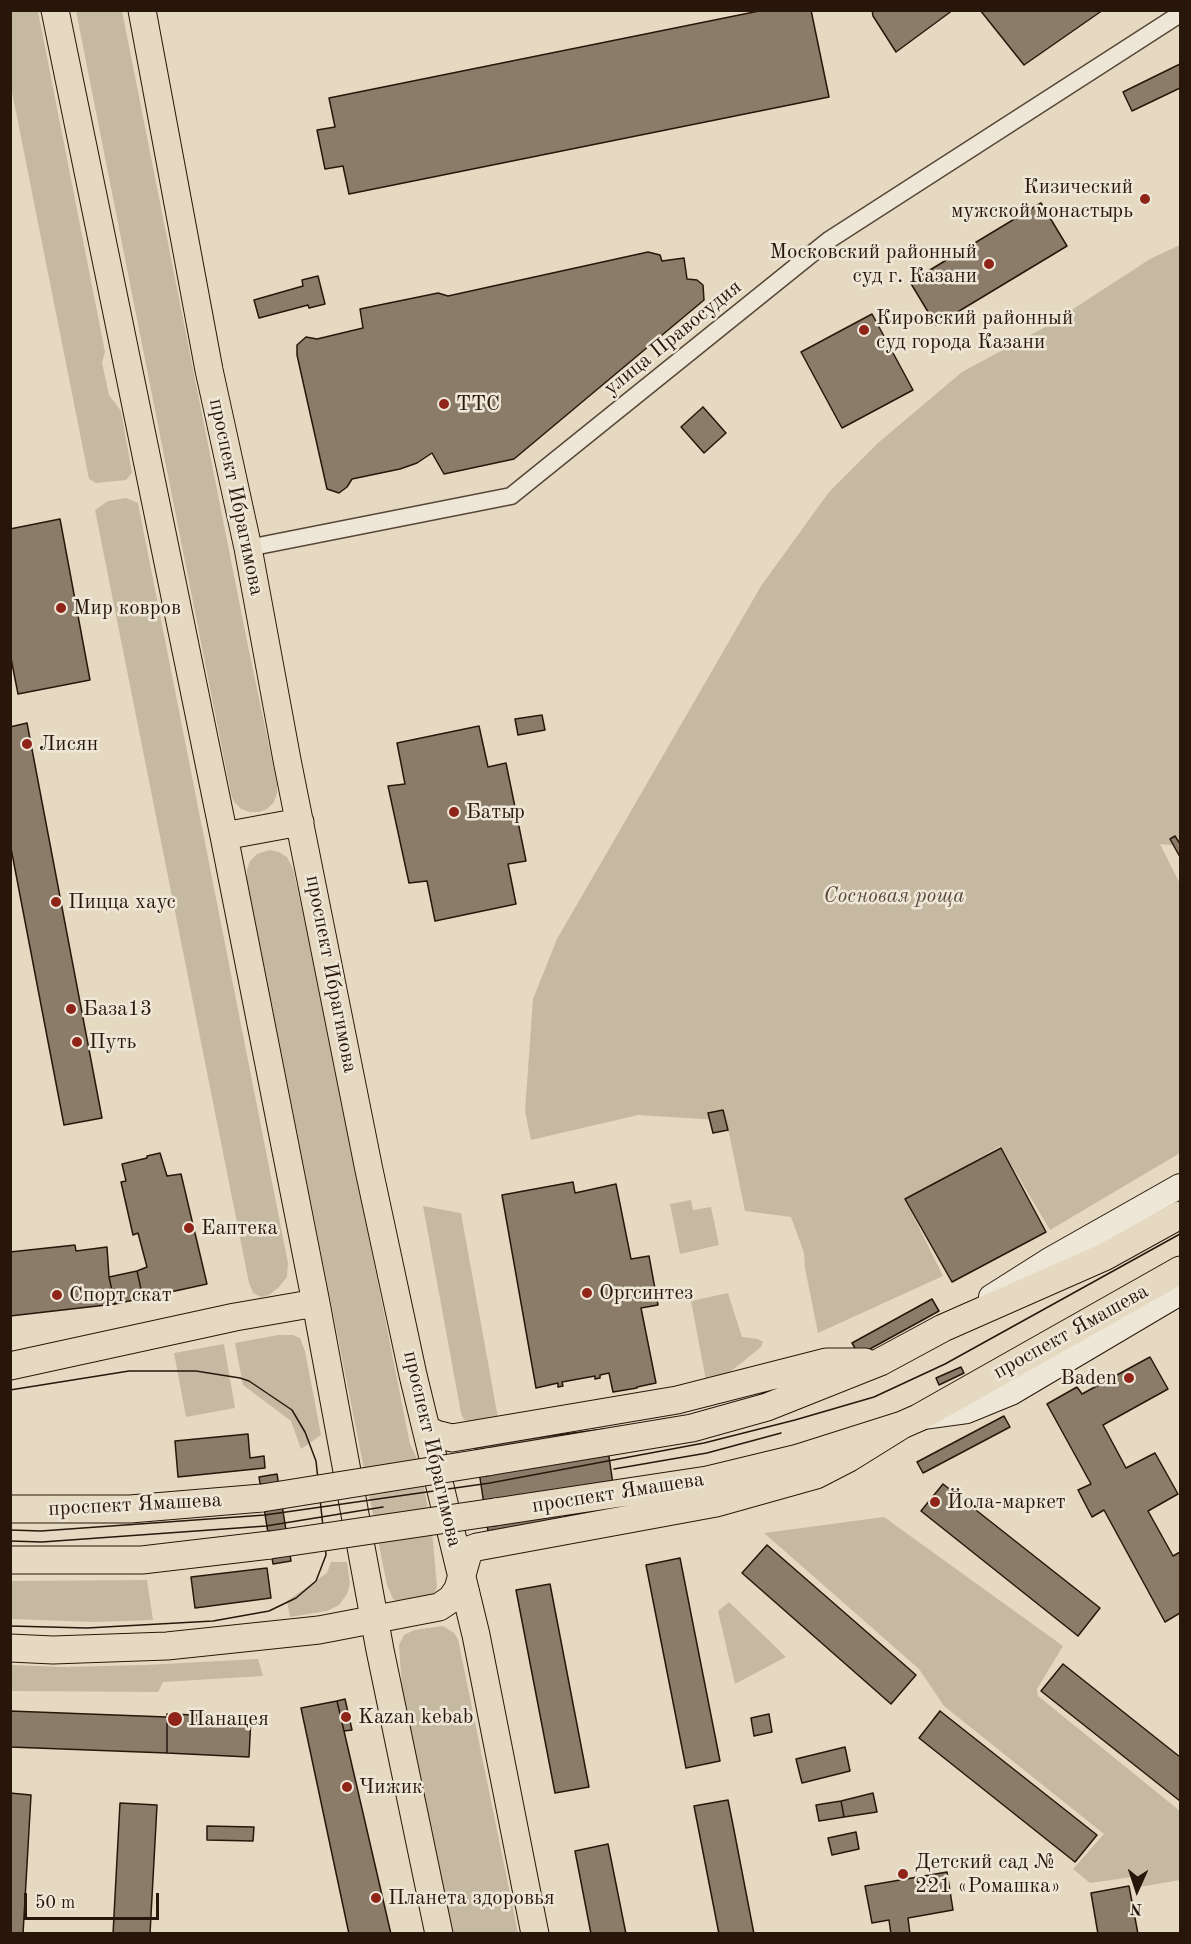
<!DOCTYPE html>
<meta charset="utf-8">
<style>
body{margin:0}
#map{position:relative;width:1191px;height:1944px;overflow:hidden;background:#e5dac1;font-family:"Old Standard TT",serif}
canvas{display:block}
.frame{position:absolute;inset:0;border:12px solid #29160b;pointer-events:none}
.north{position:absolute;left:1107px;top:1860px;width:60px;height:60px;-webkit-text-stroke:4px #eee7d7;paint-order:stroke;rotate:183deg;font-size:16px;font-weight:700;line-height:24px;text-align:center;color:#29160b}
.north::after{content:'';display:block;margin:auto;width:21px;height:27px;background:#29160b;clip-path:polygon(50% 0,100% 100%,50% 72%,0 100%)}
.scale{position:absolute;left:24px;top:1893px;width:135px;height:27px;box-sizing:border-box;border:3px solid #29160b;border-top:0;padding-left:8px;font-size:18px;line-height:21px;white-space:nowrap;color:#29160b;-webkit-text-stroke:4px #eee7d7;paint-order:stroke}
</style>
<div id="map">
<canvas width="1191" height="1944"></canvas>
<div class="frame"></div>
<div class="north">N</div>
<div class="scale">50 m</div>
</div>
<script>
const c = document.querySelector('canvas').getContext('2d');
c.lineJoin = 'round';
function fillPath(path, color) {
  c.fillStyle = color;
  c.fill(path, 'evenodd');
}
function toPath(rows) {
  const path = new Path2D();
  for (const r of rows) {
    path.moveTo(r[0], r[1]);
    for (let i = 2; i < r.length; i += 2) path.lineTo(r[i], r[i + 1]);
  }
  return path;
}
function stroke(path, color, width, dash) {
  c.strokeStyle = color;
  c.lineWidth = width;
  c.lineCap = dash ? 'butt' : 'round';
  c.setLineDash(dash || []);
  c.stroke(path);
}
function drawText(font, color, halo, rows, align = 'center') {
  c.font = font + ' "Old Standard TT",serif';
  c.lineWidth = 5;
  c.setLineDash([]);
  c.textBaseline = 'middle';
  c.strokeStyle = halo;
  c.fillStyle = color;
  for (const [text, x, y, turn = 0] of rows) {
    c.save();
    c.translate(x, y);
    c.rotate((+turn || 0) * Math.PI / 180);
    c.textAlign = isNaN(turn) ? turn : align;
    if (halo) c.strokeText(text, 0, 0);
    c.fillText(text, 0, 0);
    c.restore();
  }
}
fillPath(toPath([
 [10,11,38,11,105,352,102,363,109,395,121,411,132,473,126,480,96,483,89,479,11,87],
 [76,11,122,11,247,641,277,784,277,793,274,802,267,809,259,812,250,812,241,809,234,802,231,794],
 [1180,245,1180,846,1160,844,1180,884,1180,1153,1050,1230,1000,1146,906,1201,943,1276,818,1333,805,1268,804,1253,791,1217,745,1211,729,1133,717,1120,638,1115,531,1140,525,1111,533,999,557,939,761,586,829,492,878,443,962,372,1047,326,1150,259],
 [126,498,138,503,288,1263,287,1277,279,1287,269,1295,261,1297,253,1293,249,1283,95,510,108,501],
 [270,850,279,852,287,857,293,869,317,977,410,1444,420,1465,432,1531,437,1587,433,1595,405,1603,393,1599,387,1585,247,879,247,869,250,861,257,854],
 [691,1200,693,1210,711,1207,719,1245,680,1254,670,1204],
 [423,1206,461,1213,498,1418,474,1422,464,1420,461,1413],
 [728,1293,742,1337,758,1339,763,1342,761,1347,745,1360,722,1378,707,1386,691,1301],
 [278,1335,293,1335,300,1338,305,1351,321,1435,301,1449,291,1421,243,1385,235,1343],
 [224,1344,235,1408,186,1417,174,1353],
 [884,1517,1063,1646,1037,1689,1038,1696,1180,1811,1180,1880,1140,1887,1132,1877,1090,1883,1073,1869,1104,1834,944,1706,919,1669,764,1533],
 [331,1562,347,1562,350,1584,347,1594,339,1605,327,1611,290,1617,287,1601,327,1573],
 [147,1580,153,1620,94,1622,11,1619,11,1581],
 [729,1602,786,1657,735,1684,718,1611],
 [443,1626,454,1633,458,1639,518,1933,453,1933,402,1688,399,1645,404,1635,414,1630],
 [258,1659,263,1676,163,1682,158,1692,11,1691,11,1665,64,1667,145,1665]
]), '#c5b9a2');
const building = toPath([
 [764,10,811,10,829,97,349,194,343,166,325,169,317,130,335,127,329,98,764,10],
 [872,10,953,10,896,52,873,16,872,10],
 [980,10,1103,10,1024,65,980,10],
 [1180,64,1180,88,1132,111,1123,92,1180,64],
 [1041,203,1067,246,936,325,910,282,1041,203],
 [648,252,660,255,662,261,684,258,687,279,697,280,703,285,704,300,514,459,444,474,432,453,417,463,400,469,352,479,347,487,339,493,327,489,297,355,297,345,306,337,317,339,363,328,360,309,438,293,448,296,648,252],
 [318,276,325,304,309,308,308,305,259,318,254,300,303,286,302,280,318,276],
 [872,314,913,390,842,428,801,352,872,314],
 [703,407,726,433,704,453,681,427,703,407],
 [60,519,90,680,18,694,10,653,10,529,60,519],
 [542,715,545,730,518,735,515,719,542,715],
 [27,723,102,1118,64,1125,10,843,10,727,27,723],
 [479,726,488,767,506,763,526,861,508,864,516,904,435,921,427,881,409,883,388,786,405,784,397,743,479,726],
 [1175,836,1180,844,1180,857,1170,839,1175,836],
 [723,1110,728,1130,713,1133,708,1113,723,1110],
 [1001,1148,1046,1232,952,1282,905,1199,1001,1148],
 [160,1153,167,1176,181,1174,207,1284,143,1298,137,1271,147,1267,138,1233,133,1235,121,1182,126,1181,122,1164,147,1158,147,1156,160,1153],
 [573,1182,575,1193,616,1184,631,1259,649,1256,658,1305,641,1308,656,1383,637,1387,637,1388,613,1392,609,1373,600,1375,600,1378,595,1379,595,1376,562,1382,563,1386,558,1387,558,1383,536,1388,502,1195,573,1182],
 [75,1245,76,1251,107,1247,109,1277,115,1304,10,1316,10,1252,75,1245],
 [137,1271,143,1298,115,1304,109,1277,137,1271],
 [932,1299,939,1311,859,1355,852,1343,932,1299],
 [1150,1357,1168,1389,1103,1425,1126,1468,1155,1453,1178,1494,1148,1511,1173,1556,1180,1552,1180,1613,1165,1622,1104,1510,1092,1517,1078,1490,1091,1484,1047,1404,1077,1387,1082,1394,1150,1357],
 [961,1367,964,1373,939,1385,936,1378,961,1367],
 [1004,1416,1010,1427,923,1473,917,1462,1004,1416],
 [605,1429,617,1512,488,1531,475,1445,605,1429],
 [248,1434,250,1458,264,1456,265,1468,178,1477,175,1441,248,1434],
 [277,1474,291,1561,273,1564,259,1477,277,1474],
 [943,1484,1100,1608,1078,1636,921,1511,943,1484],
 [767,1545,916,1675,891,1704,742,1573,767,1545],
 [680,1558,720,1761,686,1768,646,1565,680,1558],
 [267,1568,271,1598,195,1608,191,1577,267,1568],
 [550,1584,589,1787,555,1793,516,1590,550,1584],
 [1063,1664,1180,1757,1180,1801,1041,1691,1063,1664],
 [345,1699,352,1730,344,1731,337,1701,345,1699],
 [337,1701,344,1731,391,1934,349,1934,301,1708,337,1701],
 [10,1711,167,1717,167,1753,10,1747,10,1711],
 [940,1711,1097,1835,1075,1862,919,1738,940,1711],
 [167,1714,251,1717,249,1757,167,1753,167,1714],
 [769,1714,772,1732,754,1736,751,1718,769,1714],
 [845,1747,850,1771,802,1783,796,1759,845,1747],
 [10,1793,31,1795,23,1934,10,1934,10,1793],
 [873,1793,877,1812,844,1817,841,1801,873,1793],
 [728,1800,733,1825,754,1934,719,1934,694,1806,728,1800],
 [841,1801,844,1817,819,1821,816,1805,841,1801],
 [120,1803,157,1805,150,1934,113,1934,120,1803],
 [207,1826,254,1827,253,1841,207,1840,207,1826],
 [856,1832,859,1849,832,1855,828,1838,856,1832],
 [608,1844,626,1934,591,1934,575,1851,608,1844],
 [947,1872,953,1910,908,1918,910,1934,891,1934,889,1920,872,1923,865,1886,947,1872],
 [1129,1886,1138,1934,1098,1934,1091,1893,1129,1886]
]);
fillPath(building, '#8b7c6a');
stroke(building, '#29160b', 1.5);
const minor = toPath([
 [248,548,511,496,829,240,1180,14]
]);
const secondary = toPath([
 [991,1297,1051,1259,1180,1186],
 [923,1417,967,1411,1011,1393,1180,1293]
]);
const primary = toPath([
 [55,10,224,836,316,1303,380,1650,439,1934],
 [142,10,209,370,248,548,287,760,369,1170,413,1375,476,1635,535,1934],
 [224,836,300,822],
 [10,1366,235,1317,316,1303],
 [426,1429,436,1434,452,1438,677,1400,826,1362,865,1362],
 [487,1462,692,1428,767,1407,880,1362,943,1328,1104,1257,1180,1215],
 [10,1509,130,1509,262,1498],
 [495,1512,707,1480,798,1458,902,1425,918,1418,1180,1270],
 [10,1560,142,1560,270,1545],
 [10,1648,53,1650,167,1646,319,1630,439,1607,451,1599,458,1589,469,1550,477,1547,716,1503,816,1475,849,1458,902,1425]
]);
stroke(minor, '#584738', 19);
stroke(secondary, '#29160b', 26);
stroke(primary, '#29160b', 29);
stroke(minor, '#eee7d7', 16);
stroke(secondary, '#eee7d7', 24);
stroke(primary, '#e5dac1', 27);
stroke(toPath([
 [10,1390,129,1371,196,1371,240,1378,249,1381,292,1410,305,1432,316,1461,326,1555,316,1581,296,1598,269,1611,213,1621,87,1628,10,1626],
 [614,1469,707,1453,781,1433],
 [10,1530,41,1531,265,1515,490,1483,704,1443,795,1420,874,1397,945,1364,1180,1234],
 [10,1541,42,1542,266,1526,383,1507]
]), '#29160b', 1.5);
const primaryBridge = toPath([
 [262,1498,487,1462],
 [270,1545,495,1512]
]);
stroke(primaryBridge, '#29160b', 29, []);
stroke(primaryBridge, '#e5dac1', 27);
for (const [x, y, r, color] of [
 [1145,199,6,"#8f2418"],
 [989,264,6,"#8f2418"],
 [864,330,6,"#8f2418"],
 [444,404,6,"#8f2418"],
 [61,608,6,"#8f2418"],
 [27,744,6,"#8f2418"],
 [454,812,6,"#8f2418"],
 [56,902,6,"#8f2418"],
 [71,1009,6,"#8f2418"],
 [77,1042,6,"#8f2418"],
 [189,1228,6,"#8f2418"],
 [587,1293,6,"#8f2418"],
 [57,1295,6,"#8f2418"],
 [1129,1378,6,"#8f2418"],
 [935,1502,6,"#8f2418"],
 [346,1717,6,"#8f2418"],
 [175,1719,8,"#8f2418"],
 [347,1787,6,"#8f2418"],
 [903,1874,6,"#8f2418"],
 [376,1898,6,"#8f2418"]
]) {
  const dot = new Path2D();
  dot.arc(x, y, r, 0, 2 * Math.PI);
  c.fillStyle = color;
  c.fill(dot);
  stroke(dot, '#eee7d7', 2);
}
drawText('21px', '#29160b', '#eee7d7', [
 ["Кизический",1133,187,"right"],
 ["мужской монастырь",1133,211,"right"],
 ["Московский районный",977,252,"right"],
 ["суд г. Казани",977,276,"right"],
 ["Кировский районный",876,318],
 ["суд города Казани",876,342],
 ["ТТС",456,404],
 ["Мир ковров",73,608],
 ["Лисян",39,744],
 ["Батыр",466,812],
 ["Пицца хаус",68,902],
 ["База13",83,1009],
 ["Путь",89,1042],
 ["Еаптека",201,1228],
 ["Оргсинтез",599,1293],
 ["Спорт скат",69,1295],
 ["Baden",1117,1378,"right"],
 ["Йола-маркет",947,1502],
 ["Kazan kebab",358,1717],
 ["Панацея",188,1719],
 ["Чижик",359,1787],
 ["Детский сад №",915,1862],
 ["221 «Ромашка»",915,1886],
 ["Планета здоровья",388,1898]
], 'left');
drawText('21px', '#29160b', '#eee7d7', [
 ["улица Правосудия",673,338,-39],
 ["проспект Ибрагимова",236,497,78],
 ["проспект Ибрагимова",331,974,79],
 ["проспект Ямашева",1071,1332,-29],
 ["проспект Ибрагимова",432,1449,77],
 ["проспект Ямашева",618,1493,-9],
 ["проспект Ямашева",135,1505,-3]
]);
drawText('italic 21px', '#584738', '#eee7d7', [
 ["Сосновая роща",894,896]
]);
</script>
